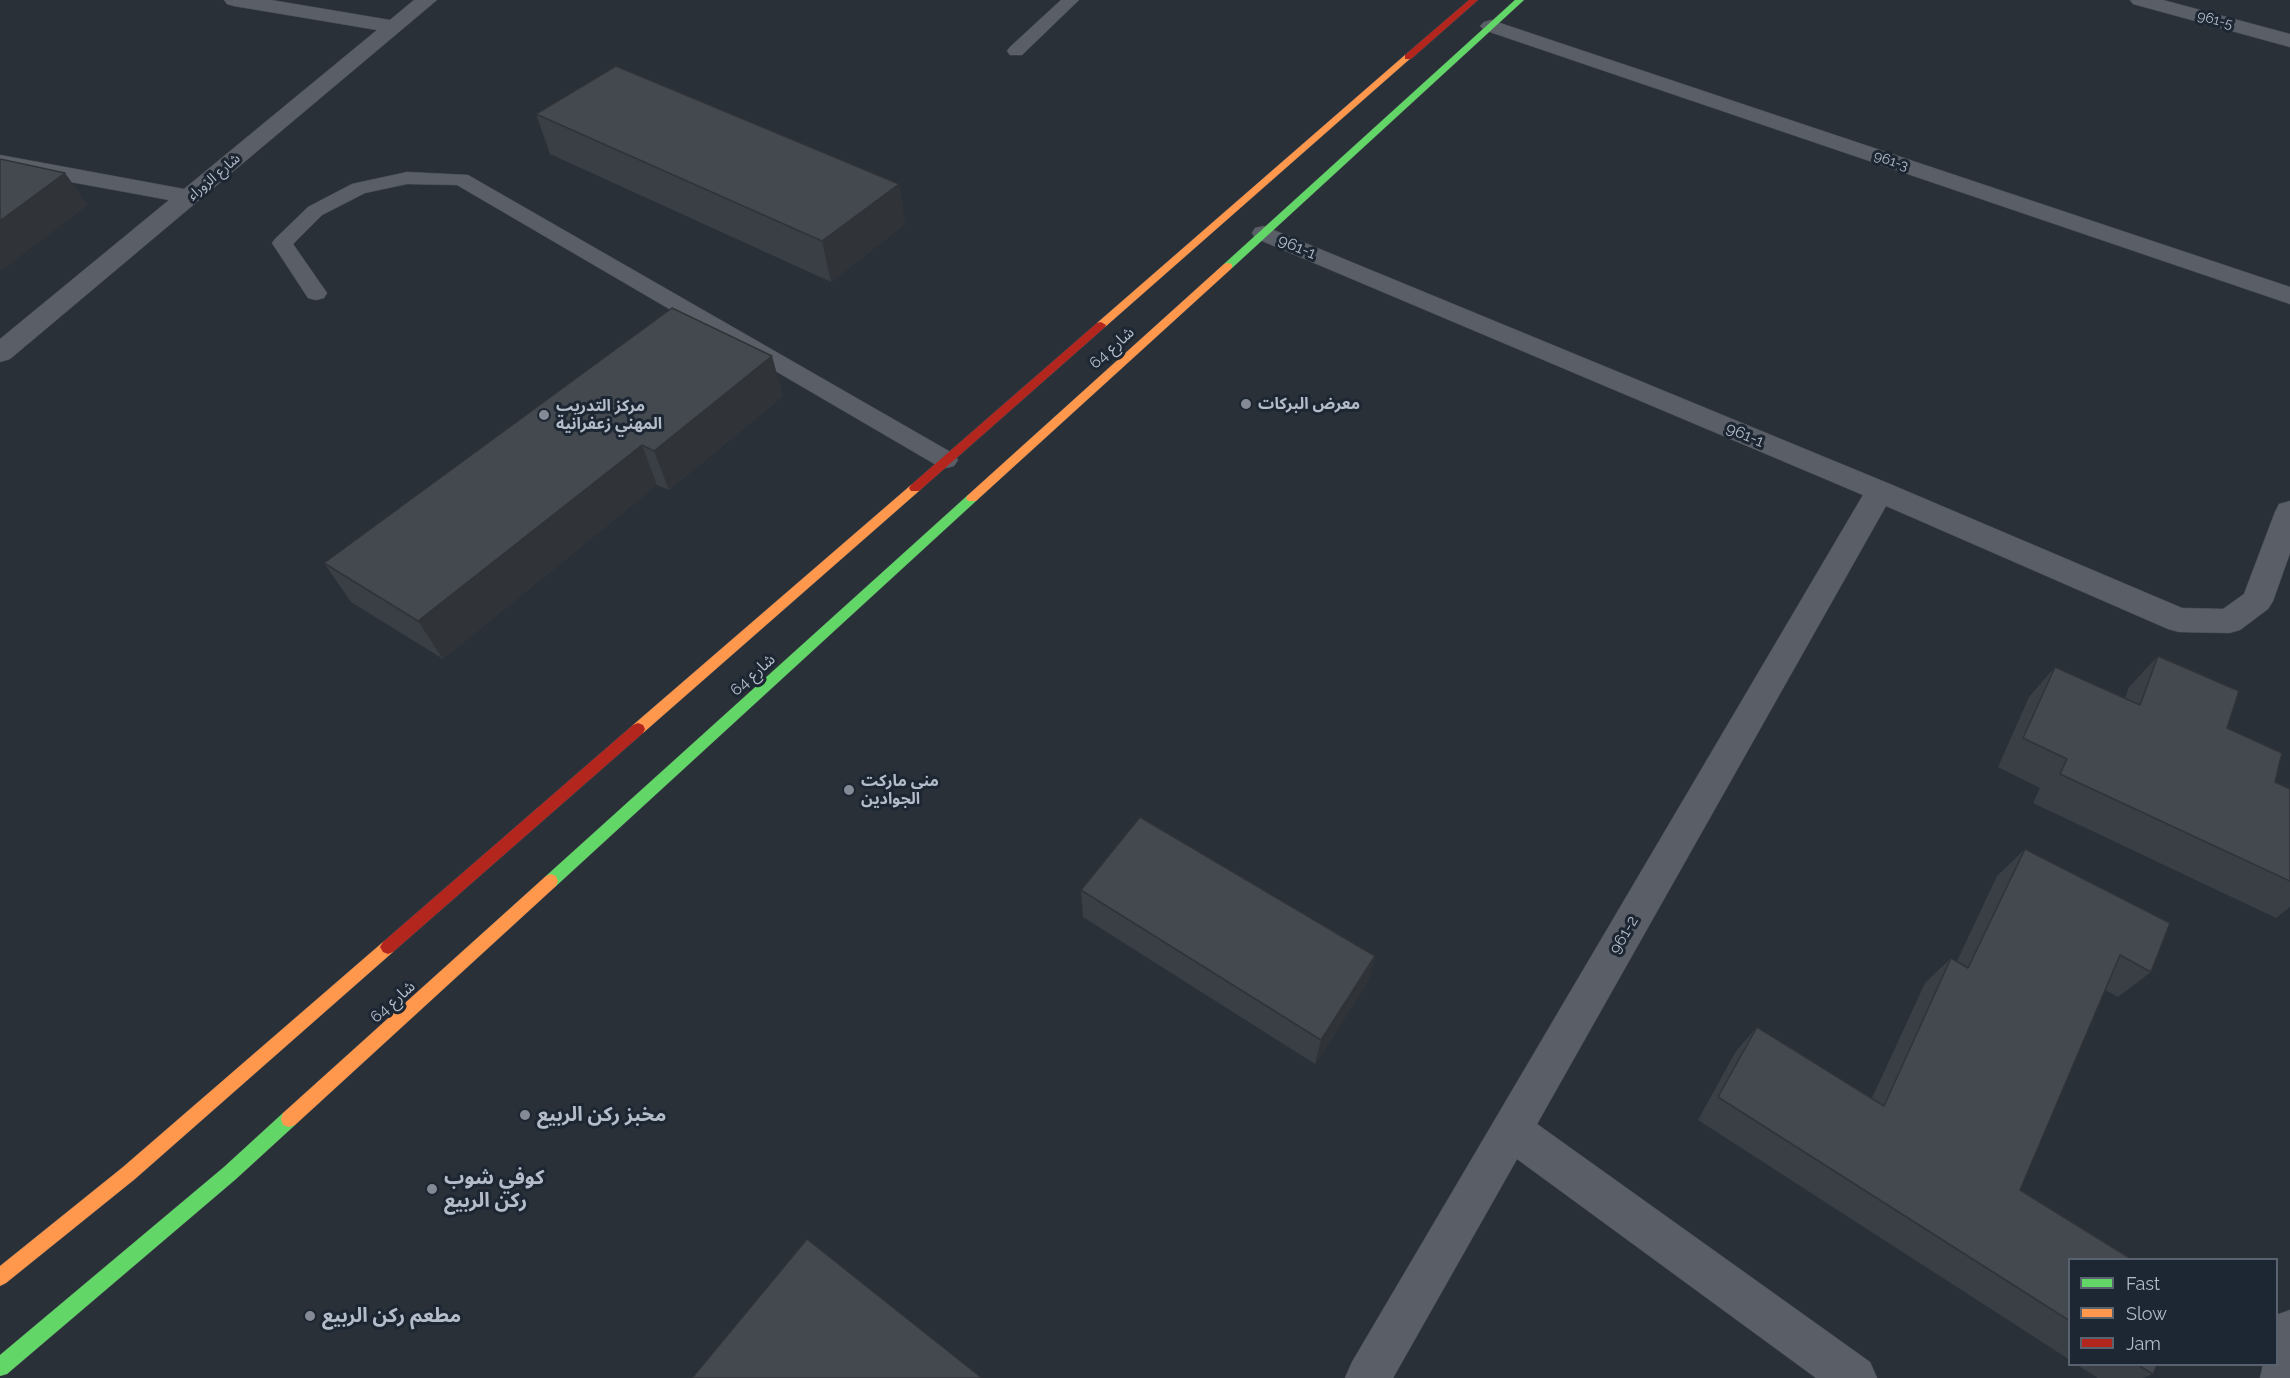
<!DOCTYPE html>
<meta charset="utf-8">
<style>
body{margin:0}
#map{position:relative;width:2290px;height:1378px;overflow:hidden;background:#2a3038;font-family:Raleway,sans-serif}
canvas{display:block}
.legend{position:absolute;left:2068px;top:1258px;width:210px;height:108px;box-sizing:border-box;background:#1d2633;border:2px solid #59626f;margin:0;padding:8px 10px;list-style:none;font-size:18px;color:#b4bcc9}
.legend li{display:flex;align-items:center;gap:12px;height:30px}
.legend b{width:30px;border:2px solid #59626f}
</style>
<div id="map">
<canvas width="2290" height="1378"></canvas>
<ul class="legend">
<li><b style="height:8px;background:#63d668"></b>Fast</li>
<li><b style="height:8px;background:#ff974d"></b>Slow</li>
<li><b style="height:8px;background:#b3261e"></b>Jam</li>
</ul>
</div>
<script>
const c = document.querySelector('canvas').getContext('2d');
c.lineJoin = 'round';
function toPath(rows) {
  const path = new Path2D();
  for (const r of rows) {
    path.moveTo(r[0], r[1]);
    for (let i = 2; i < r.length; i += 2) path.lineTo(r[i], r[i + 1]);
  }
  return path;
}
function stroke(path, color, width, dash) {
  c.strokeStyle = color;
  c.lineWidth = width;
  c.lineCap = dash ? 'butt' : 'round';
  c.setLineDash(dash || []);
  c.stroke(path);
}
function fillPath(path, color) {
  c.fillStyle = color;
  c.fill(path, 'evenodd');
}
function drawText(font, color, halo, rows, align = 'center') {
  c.font = font + ' Raleway,"Noto Sans Arabic",sans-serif';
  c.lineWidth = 6;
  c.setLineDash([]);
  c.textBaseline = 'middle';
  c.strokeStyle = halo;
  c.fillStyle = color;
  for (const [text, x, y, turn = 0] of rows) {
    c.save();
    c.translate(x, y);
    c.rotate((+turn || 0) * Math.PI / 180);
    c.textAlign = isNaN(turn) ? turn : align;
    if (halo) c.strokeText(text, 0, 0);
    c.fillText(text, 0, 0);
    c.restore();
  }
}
const lane = toPath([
 [1061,0,1079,0,1022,55,1010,55,1007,51,1010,47,1061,0],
 [407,172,468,175,954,454,958,460,954,466,946,468,938,466,457,185,407,184,365,193,322,215,293,244,327,293,324,298,316,300,308,298,272,243,275,239,308,207,352,184,407,172]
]);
const street = toPath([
 [224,0,271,0,390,20,414,0,437,0,10,359,0,362,0,339,169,200,0,169,0,155,184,189,377,30,234,6,227,4,224,0],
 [2130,0,2163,0,2290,34,2290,47,2133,4,2130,0],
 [1491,20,2290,287,2290,304,1484,30,1480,26,1484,22,1491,20],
 [1264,226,1890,484,2182,608,2223,609,2244,594,2275,512,2279,504,2290,501,2290,553,2273,601,2268,609,2240,630,2229,633,2179,632,2168,629,1886,506,1537,1124,1870,1362,1877,1378,1816,1378,1517,1159,1393,1378,1345,1378,1352,1362,1863,495,1255,238,1252,233,1255,228,1264,226],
 [2290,1310,2290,1378,2260,1378,2263,1364,2276,1364,2276,1315,2290,1310]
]);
const fast = toPath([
 [1515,0,1524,0,1232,268,1224,268,1224,264,1515,0],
 [972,494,978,498,976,501,556,886,551,888,546,886,544,881,546,876,968,495,972,494],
 [289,1111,295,1113,297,1119,295,1125,236,1179,7,1374,0,1376,0,1355,224,1167,283,1113,289,1111]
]);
const slow = toPath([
 [1405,55,1412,57,1105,327,1097,327,1097,323,1405,55],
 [1228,263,1232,264,1232,268,976,501,968,501,966,498,968,495,1224,264,1228,263],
 [915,484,919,485,921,488,919,491,643,733,633,733,631,729,633,725,911,485,915,484],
 [551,874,556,876,558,881,556,886,295,1125,289,1127,283,1125,281,1119,283,1113,546,876,551,874],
 [388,940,393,942,396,947,393,952,135,1179,6,1283,0,1286,0,1266,123,1167,383,942,388,940]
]);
const jam = toPath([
 [1469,0,1478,0,1411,59,1405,59,1405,55,1469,0],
 [1101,322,1106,325,1105,327,919,491,911,491,909,488,911,485,1097,323,1101,322],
 [638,723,643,725,645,729,643,733,393,952,388,954,383,952,380,947,383,942,633,725,638,723]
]);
stroke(lane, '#484c53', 1);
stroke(street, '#484c53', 1);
stroke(fast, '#484c55', 1);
stroke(slow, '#484c55', 1);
stroke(jam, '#484c55', 1);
fillPath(lane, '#5a5e66');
fillPath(street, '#5a5e66');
fillPath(fast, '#63d668');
fillPath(slow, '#ff974d');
fillPath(jam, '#b3261e');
fillPath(toPath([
 [536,114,899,184,905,224,831,282,550,154],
 [672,308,783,396,669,490,657,485,443,659,351,602,324,563],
 [2158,656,2227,728,2275,782,2290,789,2290,907,2276,918,2033,803,2040,788,1998,767,2029,697,2055,667,2125,698,2129,687],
 [2025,849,2151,972,2118,997,2105,990,2020,1190,2070,1260,2070,1360,1698,1120,1736,1051,1757,1027,1872,1098,1925,983,1951,958,1957,961,1997,876],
 [1081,890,1375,956,1368,982,1315,1064,1083,917],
 [2077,1365,2157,1365,2153,1374,2143,1378,2098,1378]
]), '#3a3f45');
fillPath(toPath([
 [65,173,88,205,0,272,0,221],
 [899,184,905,224,831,282,822,241],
 [772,356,783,396,669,490,654,451],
 [642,445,657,485,443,659,418,621],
 [1375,956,1368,982,1315,1064,1321,1040]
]), '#303338');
const building = toPath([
 [616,66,899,184,822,241,536,114,616,66],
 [0,159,65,173,0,221,0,159],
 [672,308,772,356,654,451,642,445,418,621,324,563,672,308],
 [2158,656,2239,691,2227,728,2282,753,2275,782,2290,789,2290,881,2060,774,2067,759,2023,738,2055,667,2140,705,2158,656],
 [1140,817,1375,956,1321,1040,1081,890,1140,817],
 [2025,849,2170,923,2151,972,2120,955,2020,1190,2133,1260,2070,1260,2070,1321,1718,1097,1757,1027,1884,1106,1951,958,1968,968,2025,849],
 [807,1239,982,1378,692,1378,807,1239],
 [2138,1365,2157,1365,2153,1374,2138,1365]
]);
fillPath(building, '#444950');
stroke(building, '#303338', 1.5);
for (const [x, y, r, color] of [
 [1246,404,6,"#848b96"],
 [544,415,6,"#848b96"],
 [849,790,6,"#848b96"],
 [525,1115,6,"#848b96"],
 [432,1189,6,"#848b96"],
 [310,1316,6,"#848b96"]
]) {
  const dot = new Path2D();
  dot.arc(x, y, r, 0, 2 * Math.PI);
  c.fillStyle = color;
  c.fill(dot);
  stroke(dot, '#1d2633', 2);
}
drawText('14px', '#b4bcc9', '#1d2633', [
 ["961-5",2215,20,15],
 ["961-3",1891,161,19],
 ["شارع الزوراء",214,177,-40]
]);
drawText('16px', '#b4bcc9', '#1d2633', [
 ["961-1",1297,247,23],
 ["شارع 64",1112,348,-42],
 ["961-1",1745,435,23],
 ["شارع 64",753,675,-42],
 ["961-2",1624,935,-60],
 ["شارع 64",393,1002,-42]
]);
drawText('bold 16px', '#b4bcc9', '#1d2633', [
 ["معرض البركات",1258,404],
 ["مركز التدريب",556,406],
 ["المهني زعفرانية",556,424],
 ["مني ماركت",861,781],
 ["الجوادين",861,799]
], 'left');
drawText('bold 20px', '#b4bcc9', '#1d2633', [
 ["مخبز ركن الربيع",537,1115],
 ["كوفي شوب",444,1178],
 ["ركن الربيع",444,1201],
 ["مطعم ركن الربيع",322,1316]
], 'left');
</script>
